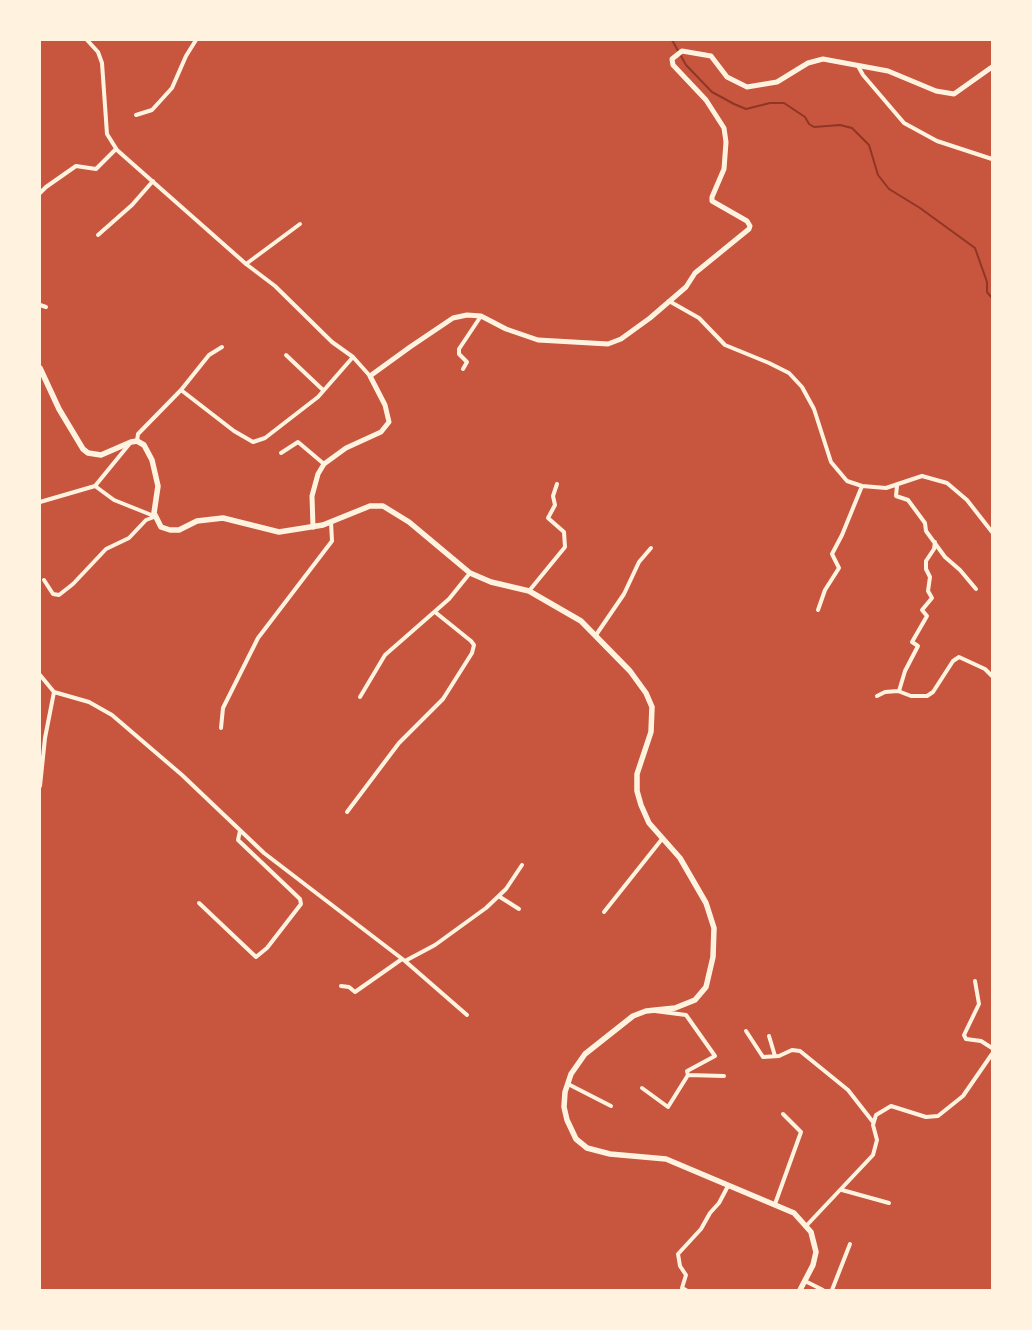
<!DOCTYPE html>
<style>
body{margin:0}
#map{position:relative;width:1032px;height:1330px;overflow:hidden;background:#c8553d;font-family:Overpass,sans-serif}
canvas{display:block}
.frame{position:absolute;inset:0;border:41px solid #fff3e0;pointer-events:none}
</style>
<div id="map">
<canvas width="1032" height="1330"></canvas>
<div class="frame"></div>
</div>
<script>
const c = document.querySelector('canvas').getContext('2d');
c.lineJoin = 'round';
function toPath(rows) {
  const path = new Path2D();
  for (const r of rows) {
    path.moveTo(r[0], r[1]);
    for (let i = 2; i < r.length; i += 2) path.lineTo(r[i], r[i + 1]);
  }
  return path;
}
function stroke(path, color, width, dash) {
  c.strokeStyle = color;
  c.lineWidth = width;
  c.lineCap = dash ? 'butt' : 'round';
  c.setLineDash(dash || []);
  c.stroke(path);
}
stroke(toPath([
 [672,40,686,65,712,92,734,104,746,109,770,103,784,103,805,117,809,124,814,127,840,125,852,128,869,145,878,175,889,189,920,208,975,248,987,282,987,292,992,298]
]), '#8f3625', 2);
stroke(toPath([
 [87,40,98,52,102,63,107,134,117,150,246,264,275,286,332,342,353,357,370,376],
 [858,66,863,75,904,123,937,141,992,159],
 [136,115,152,110,172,88,186,56,196,40],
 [40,193,46,187,76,166,96,169,116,149],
 [98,235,132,205,153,181],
 [246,264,300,224],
 [669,301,699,318,725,345,769,363,789,373,802,387,814,409,831,462,847,481,862,486,886,488,922,476,947,483,967,500,992,532],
 [40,305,46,307],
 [286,355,323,390],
 [463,369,467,362,459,354,459,349,481,316],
 [181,390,234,431,253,442,265,438,318,397,353,357],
 [137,441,138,434,181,390,209,355,222,347],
 [281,453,298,442,324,464],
 [95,486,114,500,154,516],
 [897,486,896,496,908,500,925,523,926,531,945,557,960,570,976,589],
 [40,502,95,486,131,442],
 [44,580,53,594,59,595,73,584,106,549,129,538,146,520,154,517],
 [529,591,565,547,564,532,548,518,555,505,553,496,557,484],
 [818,610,825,590,839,568,832,554,842,535,862,486],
 [596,635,624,594,639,562,651,548],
 [40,675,54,692,89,702,112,715,182,775,264,853,405,961,435,945,486,908,506,889,522,865],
 [899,691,905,671,918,646,912,642,927,616,922,610,932,598,928,591,930,577,926,569,926,561,934,549,935,542],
 [877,696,885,692,898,691,911,696,927,696,933,692,953,661,959,657,985,669,992,676],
 [360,697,385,655,449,599,470,573],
 [221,728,223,708,258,638,332,541,331,522],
 [40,786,45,738,54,692],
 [347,812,399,743,443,699,472,653,474,645,471,641,435,612],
 [500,897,519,909],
 [199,903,256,957,267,948,301,904,300,899,238,840,240,831],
 [604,912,662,839],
 [405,961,467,1015],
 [975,981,979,1004,964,1035,966,1039,981,1041,992,1048],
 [341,986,349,987,355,992,402,959],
 [655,1011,686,1015,715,1056,689,1070,687,1071,688,1075,724,1076],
 [746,1031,763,1057,779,1056,792,1050,800,1051,848,1090,873,1122],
 [769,1036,775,1056],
 [568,1084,611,1106],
 [642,1088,668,1107,688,1075],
 [842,1190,889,1203],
 [775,1204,801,1132,783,1114],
 [807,1225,873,1155,877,1140,873,1125,876,1115,891,1106,926,1117,938,1116,963,1096,992,1054],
 [805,1281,823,1290],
 [686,1290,682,1288,686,1275,680,1266,678,1254,701,1229,710,1213,719,1203,728,1186],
 [832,1290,850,1244]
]), '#fff3e0', 4);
stroke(toPath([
 [313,527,312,496,318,474,324,464,346,448,381,432,389,422,385,405,370,376,410,347,453,318,467,315,481,316,506,329,538,340,608,344,621,339,650,318,686,287,695,273,749,229,750,226,747,221,712,201,712,197,724,169,726,142,724,128,706,100,673,65,672,59,682,51,711,56,727,77,747,87,777,82,808,63,823,59,888,71,936,91,954,94,992,67]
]), '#fff3e0', 5);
stroke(toPath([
 [40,368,59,409,83,449,88,453,101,455,131,442,137,441,144,445,152,460,158,486,154,513,161,527,170,530,179,530,197,521,223,518,279,532,323,525,370,506,383,506,409,522,470,573,491,582,529,591,581,621,630,671,646,693,652,707,651,732,637,774,637,791,641,805,649,823,680,858,706,903,714,928,713,957,706,987,695,1000,675,1008,646,1011,633,1016,585,1054,571,1074,565,1092,564,1107,567,1120,576,1139,587,1148,610,1154,666,1159,794,1213,811,1232,816,1252,813,1265,800,1290]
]), '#fff3e0', 5.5);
</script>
